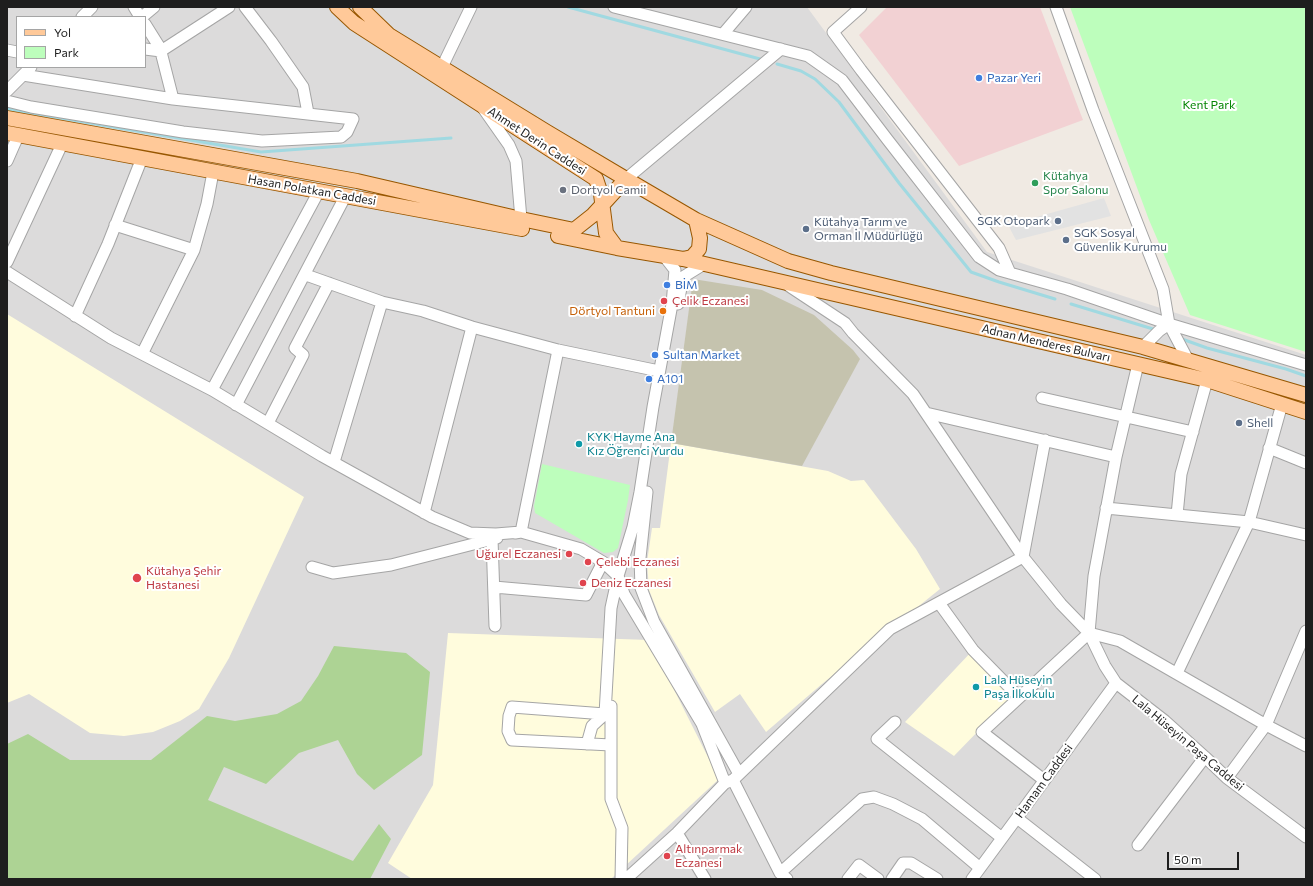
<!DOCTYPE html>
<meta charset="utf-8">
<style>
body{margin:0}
#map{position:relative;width:1313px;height:886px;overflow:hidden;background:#f0eae3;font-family:Commissioner,sans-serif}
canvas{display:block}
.frame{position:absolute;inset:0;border:8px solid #1e1e1e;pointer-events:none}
.legend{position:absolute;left:16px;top:16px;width:130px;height:52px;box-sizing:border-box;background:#fff;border:1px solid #a5a5a5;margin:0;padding:5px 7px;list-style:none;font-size:12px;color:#1e1e1e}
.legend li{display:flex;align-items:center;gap:8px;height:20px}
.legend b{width:20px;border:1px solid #a5a5a5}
.scale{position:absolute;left:1167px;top:852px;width:72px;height:18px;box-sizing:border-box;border:2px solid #1e1e1e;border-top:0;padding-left:5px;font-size:12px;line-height:14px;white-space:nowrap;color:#1e1e1e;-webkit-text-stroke:3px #fff;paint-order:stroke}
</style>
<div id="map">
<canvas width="1313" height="886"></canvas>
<div class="frame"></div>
<ul class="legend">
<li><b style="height:5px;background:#ffc999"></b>Yol</li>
<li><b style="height:11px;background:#bdfebc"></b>Park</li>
</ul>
<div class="scale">50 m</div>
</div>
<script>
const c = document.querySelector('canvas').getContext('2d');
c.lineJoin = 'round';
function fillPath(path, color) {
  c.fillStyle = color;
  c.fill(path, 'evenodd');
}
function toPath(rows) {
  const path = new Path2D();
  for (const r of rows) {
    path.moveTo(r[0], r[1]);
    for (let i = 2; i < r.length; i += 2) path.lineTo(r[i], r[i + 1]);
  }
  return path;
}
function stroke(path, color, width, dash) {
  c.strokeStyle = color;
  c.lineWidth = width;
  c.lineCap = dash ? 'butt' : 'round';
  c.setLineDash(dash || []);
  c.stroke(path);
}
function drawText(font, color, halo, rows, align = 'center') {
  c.font = font + ' Commissioner,sans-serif';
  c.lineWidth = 4;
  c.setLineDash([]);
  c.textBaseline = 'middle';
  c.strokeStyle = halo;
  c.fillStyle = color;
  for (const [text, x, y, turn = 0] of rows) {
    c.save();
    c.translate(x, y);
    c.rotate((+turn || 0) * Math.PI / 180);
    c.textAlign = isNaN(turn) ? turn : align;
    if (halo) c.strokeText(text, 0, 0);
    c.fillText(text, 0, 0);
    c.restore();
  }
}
fillPath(toPath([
 [7,7,807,7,987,252,1306,355,1306,879,7,879],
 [17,17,145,17,145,67,17,67]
]), '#dcdbdb');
fillPath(toPath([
 [887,7,1040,7,1083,120,959,166,859,35]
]), '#f2d1d3');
fillPath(toPath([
 [7,314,304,497,229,658,199,709,180,721,153,732,124,736,90,733,29,694,7,703],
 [671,443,828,471,851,481,864,480,916,549,940,589,822,684,766,732,740,694,715,712,659,615,649,590,647,562,652,528,660,528],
 [448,633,649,640,719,779,611,879,412,879,388,863,433,785],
 [973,650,1015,693,954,756,905,722]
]), '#fffcdd');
fillPath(toPath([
 [693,279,762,290,814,315,853,350,860,359,802,466,671,443]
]), '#c5c3ae');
fillPath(toPath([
 [334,646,406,653,430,672,422,755,374,790,357,774,338,740,299,753,266,784,224,767,208,800,353,861,379,824,391,839,370,879,7,879,7,744,28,734,70,760,151,760,207,716,235,721,277,714,301,701,318,676]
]), '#add394');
fillPath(toPath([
 [1070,7,1306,7,1306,352,1190,315,1149,220],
 [542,464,630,485,628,500,618,548,613,552,604,553,535,513,534,506]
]), '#bdfebc');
fillPath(toPath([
 [1104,198,1111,216,1016,240,1008,225]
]), '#e2e2e2');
stroke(toPath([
 [568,7,760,59],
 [777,64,801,71,815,79,839,102,899,183,971,272,999,282,1055,299],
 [7,109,261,152,451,138],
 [1071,304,1153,329],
 [1182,339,1207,348,1286,369,1306,376]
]), '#a0d9e1', 3);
const minor = toPath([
 [134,7,140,17],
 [245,7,271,41,303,87,308,113],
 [614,7,808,56,842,80,887,139,979,257,999,270,1067,289,1169,324,1306,365],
 [861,7,833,32,861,70,999,248,1010,273],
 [1056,7,1093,110,1163,289,1169,324,1188,360],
 [82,17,92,7],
 [142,17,154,7],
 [145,24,160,48,173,99],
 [723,34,746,7],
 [145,49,161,51,229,7],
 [7,50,17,52],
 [442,67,471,7],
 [7,91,31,67],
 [7,101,31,107,183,132,262,141,341,137,347,132,353,119,173,99,23,75],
 [483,108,509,145,516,161,521,219],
 [7,161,18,136],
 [626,179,781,49],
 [115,225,194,250],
 [7,262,62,144],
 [7,272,111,338,212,390,322,456,432,517,470,533,496,534,521,532,581,549,603,562,618,576,624,594,702,724,725,783],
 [306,275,382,302,423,311,472,327,558,350,659,371],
 [789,286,845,323,853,333,913,394,1023,557,1061,604,1089,633,1120,641,1266,725,1306,746],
 [678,304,683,277,704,264],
 [75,316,108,244,142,158],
 [1143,347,1159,331,1169,324],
 [142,354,194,250,207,204,213,172],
 [212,390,319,191],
 [1042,398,1193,432],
 [236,405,346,195],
 [926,413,1116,457],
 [268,423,303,355,295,348,329,283],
 [1269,448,1306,463],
 [334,462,382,302],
 [647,492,640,558,641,588,654,622,739,774],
 [1106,508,1249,522,1306,535],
 [424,513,472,327],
 [1177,515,1181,474,1207,380],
 [515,533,521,532,558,350],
 [492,539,495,626],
 [312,567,333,573,391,565,497,538],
 [494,587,586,595,603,562],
 [939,603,973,650,1019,697],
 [1089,633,1105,666,1116,683,1165,721,1205,757,1227,778,1306,837],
 [1089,633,1094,576,1116,457,1138,364],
 [1177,673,1249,522,1282,404],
 [611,706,611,799,622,828,621,879],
 [895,722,877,739,1002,838],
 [587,744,592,726,605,714,608,715],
 [611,745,512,740,508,731,509,716,512,707,605,714,611,608,618,576,633,527,640,492,653,407,672,304,675,270,664,256],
 [1227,778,1266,725,1306,631],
 [733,780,780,873,787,879],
 [1044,780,982,732,1089,633],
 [1017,818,1095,879],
 [677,833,705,879],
 [1138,845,1205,757],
 [780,873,862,799,874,797,893,804,922,819,980,868],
 [626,879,677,833,725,783,733,780,890,629,1023,557,1045,440],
 [848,879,859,865,878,879],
 [892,879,903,863,911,863,937,879],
 [972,879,1116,683]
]);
const major = toPath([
 [337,7,354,23,596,179,601,194,606,233,617,248,683,259,1207,380,1306,412],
 [360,7,389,35,547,132,626,179,696,220,788,261,831,273,1143,347,1306,395],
 [7,118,357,181,521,219,574,230,593,215,626,179],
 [7,133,522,229],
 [558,236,617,248],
 [683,259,692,257,699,249,700,238,696,220]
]);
stroke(minor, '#a5a5a5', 13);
stroke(major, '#985700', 16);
stroke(minor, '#fff', 11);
stroke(major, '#ffc999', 14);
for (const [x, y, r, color] of [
 [979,78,4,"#3f7fe0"],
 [1035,183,4,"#2e9e5b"],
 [563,190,4,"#6b7280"],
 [1058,221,4,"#5c6f8a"],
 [806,229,4,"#5c6f8a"],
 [1066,240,4,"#5c6f8a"],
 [667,285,4,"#3f7fe0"],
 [664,301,4,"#e0444e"],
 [663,311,4,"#e8710a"],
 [655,355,4,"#3f7fe0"],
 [649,379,4,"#3f7fe0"],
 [1239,423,4,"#5c6f8a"],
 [579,444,4,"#0f9aa8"],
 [569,554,4,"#e0444e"],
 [588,562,4,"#e0444e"],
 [137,578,5,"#e0444e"],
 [583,583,4,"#e0444e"],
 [976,687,4,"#0f9aa8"],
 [667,856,4,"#e0444e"]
]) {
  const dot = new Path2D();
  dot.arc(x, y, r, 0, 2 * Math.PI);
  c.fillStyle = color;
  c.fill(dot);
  stroke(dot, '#fff', 1.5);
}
drawText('12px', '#366cbe', '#fff', [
 ["Pazar Yeri",987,78],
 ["BİM",675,285],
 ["Sultan Market",663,355],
 ["A101",657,379]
], 'left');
drawText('12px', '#048503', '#fff', [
 ["Kent Park",1209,105]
]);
drawText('12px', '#1e1e1e', '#fff', [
 ["Ahmet Derin Caddesi",537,141,33],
 ["Hasan Polatkan Caddesi",312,190,10],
 ["Adnan Menderes Bulvarı",1046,343,13],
 ["Lala Hüseyin Paşa Caddesi",1188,743,40],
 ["Hamam Caddesi",1044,781,-54]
]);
drawText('12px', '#27864d', '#fff', [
 ["Kütahya",1043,176],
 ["Spor Salonu",1043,190]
], 'left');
drawText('12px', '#5b616d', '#fff', [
 ["Dortyol Camii",571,190]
], 'left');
drawText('12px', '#4e5e75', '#fff', [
 ["SGK Otopark",1050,221,"right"],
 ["Kütahya Tarım ve",814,222],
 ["Orman İl Müdürlüğü",814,236],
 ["SGK Sosyal",1074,233],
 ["Güvenlik Kurumu",1074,247],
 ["Shell",1247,423]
], 'left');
drawText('12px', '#be3a42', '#fff', [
 ["Çelik Eczanesi",672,301],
 ["Uğurel Eczanesi",561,554,"right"],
 ["Çelebi Eczanesi",596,562],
 ["Kütahya Şehir",146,571],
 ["Hastanesi",146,585],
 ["Deniz Eczanesi",591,583],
 ["Altınparmak",675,849],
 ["Eczanesi",675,863]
], 'left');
drawText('12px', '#c56008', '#fff', [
 ["Dörtyol Tantuni",655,311]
], 'right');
drawText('12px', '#0d838f', '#fff', [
 ["KYK Hayme Ana",587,437],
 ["Kız Öğrenci Yurdu",587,451],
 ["Lala Hüseyin",984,680],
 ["Paşa İlkokulu",984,694]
], 'left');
</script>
